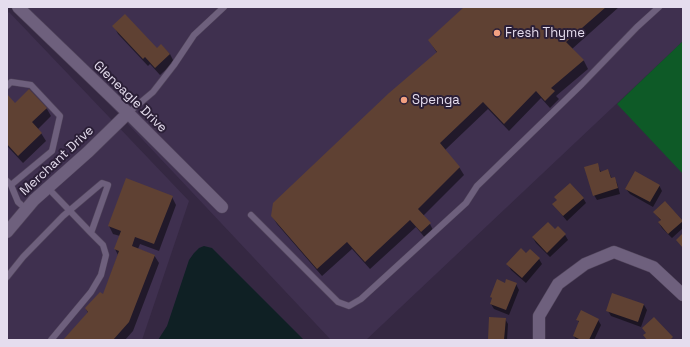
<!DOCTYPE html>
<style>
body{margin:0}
#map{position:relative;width:690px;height:347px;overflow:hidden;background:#352842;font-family:"Space Grotesk",sans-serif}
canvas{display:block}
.frame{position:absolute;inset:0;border:8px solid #e5ddee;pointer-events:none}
</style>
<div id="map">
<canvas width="690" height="347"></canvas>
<div class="frame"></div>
</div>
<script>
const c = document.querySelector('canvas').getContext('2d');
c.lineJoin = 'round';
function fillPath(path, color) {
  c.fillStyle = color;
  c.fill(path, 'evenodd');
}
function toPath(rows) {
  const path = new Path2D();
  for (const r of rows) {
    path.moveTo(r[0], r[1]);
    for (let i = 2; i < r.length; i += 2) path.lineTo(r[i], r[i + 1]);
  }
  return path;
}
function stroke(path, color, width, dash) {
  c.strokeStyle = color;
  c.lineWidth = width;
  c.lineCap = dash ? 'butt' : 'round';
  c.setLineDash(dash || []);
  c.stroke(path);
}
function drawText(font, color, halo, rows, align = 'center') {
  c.font = font + ' "Space Grotesk",sans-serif';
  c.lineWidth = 4;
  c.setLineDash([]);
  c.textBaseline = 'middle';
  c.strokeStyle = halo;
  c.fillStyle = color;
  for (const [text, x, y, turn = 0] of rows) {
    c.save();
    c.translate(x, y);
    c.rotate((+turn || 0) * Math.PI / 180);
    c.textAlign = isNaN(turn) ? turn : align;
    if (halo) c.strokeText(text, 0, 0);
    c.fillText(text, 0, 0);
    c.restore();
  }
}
fillPath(toPath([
 [20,7,683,7,683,41,366,340,331,340,19,8],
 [9,12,189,201,142,340,7,340,7,14]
]), '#3f304f');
fillPath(toPath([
 [683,41,683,174,617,104]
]), '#0e5a27');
fillPath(toPath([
 [204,246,212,248,304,340,158,340,167,326,189,260,194,253,199,248]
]), '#0f2024');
fillPath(toPath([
 [465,7,619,7,572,49,584,61,588,69,556,96,559,99,550,108,541,98,509,131,488,109,445,150,459,167,464,175,423,216,430,224,434,232,426,239,416,227,370,269,352,249,322,276,277,224,272,216,437,53,429,40],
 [114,26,157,49,161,45,170,54,174,62,160,75,150,64,148,66,118,34],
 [29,90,47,109,51,116,38,129,41,133,46,141,23,163,7,146,7,95,15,104],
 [597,164,601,172,608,170,612,179,614,178,617,183,620,194,597,200,594,195],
 [659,185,662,191,653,207,630,194,626,189],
 [172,197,176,205,159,251,140,244,138,249,154,255,159,263,133,331,125,340,64,340,88,313,86,309,103,296,118,255,115,249,120,236,113,234,109,226],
 [583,198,586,203,567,221,557,209,554,204,558,201],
 [654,212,682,221,683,223,683,228,672,238,662,228,659,223,661,221],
 [558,227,565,235,568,240,550,257,536,243,533,238,555,230],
 [526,254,539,259,542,264,526,283,511,270,508,264],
 [505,284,516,284,519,290,509,315,494,309,491,304,493,300,491,297],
 [644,305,647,310,641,327,611,316,608,311],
 [505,319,508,324,507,340,489,340],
 [578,320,598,320,601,325,594,340,576,340,574,336,579,323]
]), '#0007');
fillPath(toPath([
 [464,7,606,7,566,42,584,60,551,88,555,91,545,101,536,91,504,124,483,102,440,143,460,167,418,209,431,223,421,232,410,220,365,262,347,242,317,269,271,216,273,203,389,93,437,52,428,40],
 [125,14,157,48,161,44,170,54,155,68,145,57,143,59,112,26],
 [29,89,47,108,32,122,42,133,18,156,7,144,7,94,15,103],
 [598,163,600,172,608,169,611,178,615,177,618,188,593,196,584,167],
 [635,171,660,185,650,202,625,189],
 [126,178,173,196,154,244,135,237,132,246,155,255,129,322,113,340,63,340,88,312,85,308,100,292,103,294,119,251,114,249,121,231,108,226],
 [570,183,584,198,563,216,552,204,557,200,554,197],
 [665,201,683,221,668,234,658,222,661,220,653,212],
 [548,222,555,229,558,226,566,234,547,253,532,237],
 [683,233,683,248,676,240],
 [521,248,526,253,530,249,540,258,522,278,506,264],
 [497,279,505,283,506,279,517,283,506,310,490,304,492,298,490,297],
 [612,293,644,304,638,322,606,311],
 [581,310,599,319,589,340,581,340,573,336,579,321,576,320],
 [489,317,506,318,504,340,488,340],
 [654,317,673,337,670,340,647,340,643,335,646,333,642,328]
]), '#5f4133');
const service = toPath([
 [7,86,11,82,31,85,60,116,52,151,11,185],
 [128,113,153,92,174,65,194,35,224,7],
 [7,181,11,185,18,202,26,209],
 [48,188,91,233],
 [251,215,338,302,349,306,361,299,466,203,477,186,582,84,637,27,659,7],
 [7,277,23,257,63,216,102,183,108,185,91,233,103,245,106,255,101,275,91,292,51,340]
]);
const minor = toPath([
 [18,7,128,113,222,207],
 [7,232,34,200,88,152,128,113],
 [539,340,539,316,558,284,585,264,614,252,653,267,683,295]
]);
stroke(service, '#51455b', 7);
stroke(minor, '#51455b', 13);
stroke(service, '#6e607d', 6);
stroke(minor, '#6e607d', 12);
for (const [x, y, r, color] of [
 [497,33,4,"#f2a081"],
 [404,100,4,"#f2a081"]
]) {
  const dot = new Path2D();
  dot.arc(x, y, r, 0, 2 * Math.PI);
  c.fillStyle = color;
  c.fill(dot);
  stroke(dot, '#2b1f37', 1.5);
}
drawText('13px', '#e5ddee', '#2b1f37', [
 ["Fresh Thyme",505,33],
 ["Spenga",412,100]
], 'left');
drawText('13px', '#e5ddee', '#2b1f37', [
 ["Gleneagle Drive",130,97,44],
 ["Merchant Drive",57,161,-43]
]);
</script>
